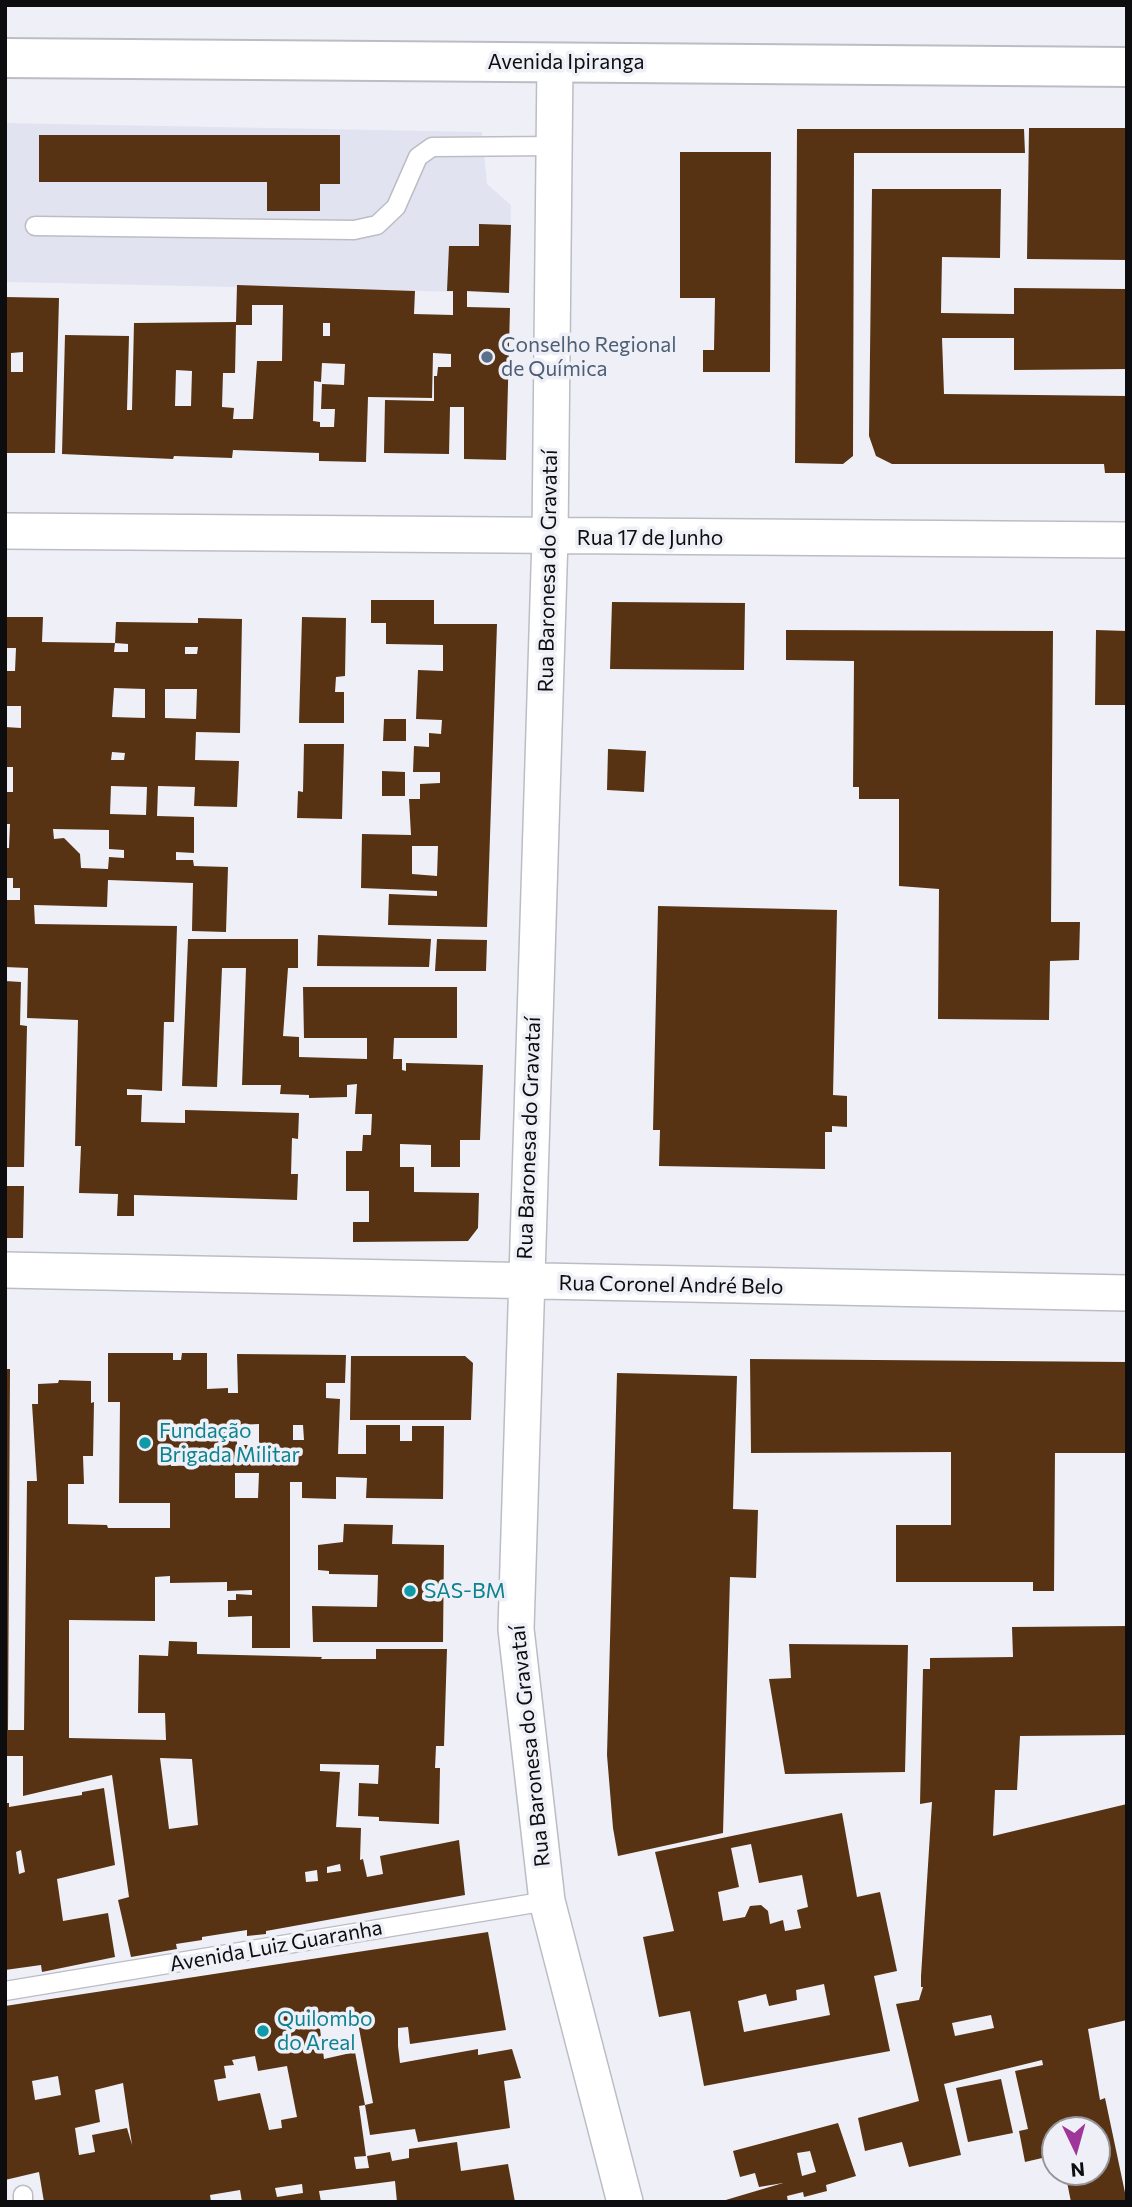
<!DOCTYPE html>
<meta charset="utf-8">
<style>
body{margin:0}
#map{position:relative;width:1132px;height:2207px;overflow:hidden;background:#eff0f7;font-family:Commissioner,sans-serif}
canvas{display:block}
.frame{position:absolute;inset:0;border:7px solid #0d0d0f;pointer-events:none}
.north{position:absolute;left:1041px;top:2116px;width:70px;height:70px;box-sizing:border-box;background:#eff0f7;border:2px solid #95959a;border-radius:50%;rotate:175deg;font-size:19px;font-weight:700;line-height:28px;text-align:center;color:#0d0d0f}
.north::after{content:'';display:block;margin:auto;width:24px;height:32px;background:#9f3699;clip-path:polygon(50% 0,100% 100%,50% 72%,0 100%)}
</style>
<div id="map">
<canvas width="1132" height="2207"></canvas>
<div class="frame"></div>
<div class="north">N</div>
</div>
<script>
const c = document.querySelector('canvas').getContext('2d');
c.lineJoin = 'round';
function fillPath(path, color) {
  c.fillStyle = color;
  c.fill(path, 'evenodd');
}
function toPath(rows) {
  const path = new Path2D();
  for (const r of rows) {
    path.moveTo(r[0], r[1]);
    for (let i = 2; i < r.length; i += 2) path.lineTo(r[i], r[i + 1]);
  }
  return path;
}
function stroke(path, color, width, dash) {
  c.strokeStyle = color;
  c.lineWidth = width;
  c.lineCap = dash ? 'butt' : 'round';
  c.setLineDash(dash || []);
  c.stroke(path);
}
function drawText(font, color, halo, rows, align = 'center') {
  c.font = font + ' Commissioner,sans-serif';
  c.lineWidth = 7;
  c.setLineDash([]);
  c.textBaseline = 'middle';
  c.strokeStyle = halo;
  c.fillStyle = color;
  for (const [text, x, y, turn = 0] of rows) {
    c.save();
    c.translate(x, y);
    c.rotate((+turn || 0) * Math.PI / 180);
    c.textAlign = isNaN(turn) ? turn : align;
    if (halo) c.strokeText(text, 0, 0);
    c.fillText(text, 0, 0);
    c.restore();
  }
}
fillPath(toPath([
 [5,123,482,132,487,184,511,205,509,293,5,282]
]), '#e1e3f0');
fillPath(toPath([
 [1029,128,1127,128,1127,260,1027,259],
 [797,129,1024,129,1025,153,854,153,853,456,843,464,795,463],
 [39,135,340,135,340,184,320,184,320,211,267,211,267,182,39,182],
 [680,152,771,152,770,372,703,372,703,350,714,350,715,298,680,298],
 [872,189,1001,189,1000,258,942,257,941,313,1014,314,1014,288,1127,289,1127,369,1014,370,1014,338,942,338,944,394,1127,396,1127,473,1105,473,1104,464,892,464,876,456,869,436],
 [479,224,511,225,509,293,467,291,467,307,510,308,506,460,464,459,464,407,450,407,449,454,384,453,385,400,434,401,434,376,437,376,438,367,451,367,451,354,433,353,432,398,368,397,366,462,319,461,319,453,233,450,232,458,174,456,173,459,62,454,65,335,129,336,127,410,132,410,134,323,236,322,237,285,415,291,414,314,453,315,453,291,447,291,449,246,479,246],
 [252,305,283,305,282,361,257,361,253,419,233,419,234,408,222,407,223,373,235,373,236,325,252,325],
 [323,323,330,323,330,336,323,336],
 [322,363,345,364,344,385,322,384,321,409,335,409,334,427,320,427,320,422,313,421,314,381,321,382],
 [176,370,192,371,191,406,175,406],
 [5,297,59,298,55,453,5,453],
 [23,352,23,372,11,372,11,353],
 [371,600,434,600,434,624,497,624,487,927,388,925,389,894,437,896,437,891,361,888,362,834,411,835,409,799,420,799,420,784,440,783,440,772,413,772,414,746,429,747,429,733,441,734,442,720,416,719,418,670,443,671,443,645,386,644,386,623,371,623],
 [412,846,438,846,437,876,412,874],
 [612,602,745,603,744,670,610,669],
 [5,617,43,617,42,642,115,643,116,622,198,623,198,618,242,619,240,733,196,732,195,760,239,761,237,807,194,806,195,787,158,786,157,816,194,817,194,853,176,852,176,860,193,860,194,866,228,867,226,932,192,931,193,883,108,880,107,907,34,905,35,924,177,926,174,1022,164,1022,162,1091,127,1089,127,1095,142,1095,141,1122,185,1123,185,1110,299,1113,298,1139,292,1138,291,1174,298,1174,297,1200,134,1195,134,1216,117,1216,118,1194,79,1193,81,1146,75,1146,78,1020,27,1018,28,968,5,967,5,900,20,900,20,888,13,888,13,878,5,878,5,848,9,848,10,824,5,824,5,792,13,792,13,767,5,767,5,727,21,728,21,706,5,706,5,671,15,671,16,648,5,648],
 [115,643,128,644,128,652,114,652],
 [185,647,198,647,197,654,185,654],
 [114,688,145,689,145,718,112,717],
 [165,689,197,689,196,719,165,718],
 [112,752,125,753,124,760,111,760],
 [111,786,147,787,146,815,110,814],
 [53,829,109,830,109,849,124,850,124,858,109,857,108,869,81,868,80,854,64,838,54,839],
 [302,617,346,618,345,676,336,677,335,692,344,692,344,723,299,723],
 [786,630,1053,631,1051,922,1080,922,1079,960,1050,961,1049,1020,938,1019,939,889,899,886,899,799,859,799,859,787,853,787,854,661,786,660],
 [1096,630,1127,631,1127,705,1095,705],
 [384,719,406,719,406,741,383,741],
 [304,744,344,744,342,819,297,818,298,791,303,792],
 [608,749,646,751,644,792,607,790],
 [382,771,405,772,405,796,382,796],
 [658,906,837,910,833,1095,847,1096,847,1127,832,1126,832,1132,825,1132,825,1169,659,1166,660,1130,653,1130],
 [318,935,431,939,429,967,317,966],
 [188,939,298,939,298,968,288,968,283,1036,299,1037,299,1057,367,1059,367,1038,304,1038,303,987,457,987,457,1038,394,1038,393,1059,402,1059,402,1070,406,1071,406,1063,483,1065,480,1140,460,1140,460,1167,431,1167,431,1145,400,1144,400,1167,414,1167,414,1192,479,1193,478,1228,468,1241,353,1242,353,1222,369,1222,369,1191,346,1191,346,1151,362,1151,363,1135,371,1135,372,1114,355,1114,357,1084,347,1085,347,1097,309,1098,309,1095,280,1094,281,1085,242,1085,246,968,222,968,217,1087,182,1086],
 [437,939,487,940,486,971,435,971],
 [5,981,21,982,20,1025,27,1026,24,1167,5,1167],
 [5,1186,24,1186,23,1238,5,1238],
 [108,1353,173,1353,173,1360,181,1360,182,1353,207,1353,207,1389,228,1388,228,1393,238,1393,237,1354,346,1355,345,1383,326,1383,326,1398,340,1399,338,1454,366,1454,366,1425,400,1425,400,1441,412,1441,412,1426,444,1426,443,1499,366,1498,367,1478,336,1477,336,1499,302,1498,302,1482,290,1482,290,1648,252,1648,252,1616,228,1617,228,1600,236,1600,236,1594,252,1595,252,1590,227,1591,227,1582,170,1583,170,1576,155,1577,155,1621,69,1620,69,1738,166,1740,165,1713,138,1713,139,1655,168,1656,169,1641,197,1642,197,1654,322,1657,321,1659,376,1659,376,1649,447,1649,444,1746,436,1746,435,1768,440,1768,439,1824,379,1821,379,1817,358,1816,359,1783,378,1784,379,1765,320,1764,320,1771,340,1772,336,1827,361,1828,360,1860,363,1859,367,1877,383,1874,380,1856,459,1840,465,1895,266,1931,266,1934,247,1936,247,1930,202,1937,202,1940,176,1944,177,1949,131,1957,118,1900,129,1897,112,1775,23,1796,23,1756,5,1756,5,1369,10,1369,8,1730,24,1730,27,1481,37,1481,32,1404,38,1404,38,1384,58,1383,59,1380,91,1381,91,1403,94,1402,93,1456,83,1456,84,1484,68,1484,68,1524,107,1525,108,1528,170,1528,170,1503,119,1503,120,1402,108,1402],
 [259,1424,259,1455,252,1455,251,1445,237,1445,237,1425],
 [293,1425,303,1425,304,1440,293,1440],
 [171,1461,201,1461,201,1465,171,1466],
 [235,1473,259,1473,258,1498,235,1498],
 [160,1758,192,1759,198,1825,169,1829],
 [340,1864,341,1871,327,1873,327,1867],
 [317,1870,318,1881,306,1882,305,1872],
 [351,1356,465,1356,473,1363,471,1420,350,1420],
 [750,1359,1127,1362,1127,1453,1055,1453,1054,1591,1033,1591,1033,1582,896,1582,896,1525,951,1525,951,1452,751,1453],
 [617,1373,737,1376,733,1509,758,1510,756,1578,730,1577,723,1833,618,1856,613,1828,607,1755],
 [344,1524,393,1525,392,1544,444,1545,443,1642,313,1642,312,1606,377,1607,378,1575,329,1574,329,1571,318,1570,318,1545,343,1542],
 [1127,1626,1127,1735,1020,1736,1017,1790,995,1790,993,1836,1127,1804,1127,2020,1088,2029,1100,2100,1105,2098,1127,2202,1071,2202,1065,2172,1097,2172,1097,2130,1055,2130,1055,2155,1025,2162,1019,2131,1028,2129,1015,2071,1043,2065,1042,2060,944,2084,961,2155,909,2167,902,2142,865,2151,858,2118,919,2101,896,2004,919,2000,923,1987,921,1987,921,1976,932,1802,920,1804,923,1669,930,1669,930,1658,1013,1657,1012,1627],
 [991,2015,994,2028,955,2036,952,2023],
 [789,1644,908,1645,905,1772,785,1774,769,1679,791,1678],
 [104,1788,115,1865,57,1879,63,1921,108,1913,115,1957,42,1972,41,1965,5,1970,5,1803,9,1803,9,1807,82,1795,82,1792],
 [21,1850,25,1872,19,1874,16,1852],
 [842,1813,857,1897,880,1892,897,1971,874,1976,890,2051,704,2086,690,2011,659,2017,643,1937,674,1931,655,1852],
 [751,1844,759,1883,802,1875,808,1907,797,1910,801,1928,785,1931,783,1920,770,1924,768,1911,761,1905,750,1906,745,1917,723,1921,718,1892,739,1887,731,1848],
 [824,1984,830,2015,744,2032,738,2001,766,1994,769,2006,797,2000,796,1990],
 [488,1932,506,2030,410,2044,408,2027,398,2028,398,2046,400,2063,478,2049,478,2055,512,2049,521,2078,504,2081,510,2128,418,2142,415,2129,370,2135,365,2105,373,2103,358,2023,320,2029,324,2059,355,2052,365,2105,359,2106,366,2156,354,2157,356,2169,369,2168,367,2156,390,2152,392,2161,409,2158,409,2149,457,2142,461,2171,508,2164,515,2202,397,2202,395,2181,319,2191,321,2202,242,2202,240,2190,210,2195,211,2202,44,2202,39,2172,5,2180,5,2006],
 [255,2056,258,2071,287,2066,297,2117,281,2120,282,2128,269,2130,260,2093,218,2101,214,2080,226,2078,224,2066,234,2065,232,2060],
 [58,2076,61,2095,35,2100,32,2081],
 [123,2083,132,2145,127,2128,92,2135,95,2152,79,2155,75,2128,100,2122,95,2090],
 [302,2184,303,2193,277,2197,275,2188],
 [1001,2079,1013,2133,968,2142,956,2088],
 [838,2123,856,2176,826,2185,827,2191,804,2197,803,2192,787,2196,788,2202,719,2202,783,2183,759,2187,755,2173,740,2177,733,2151],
 [810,2151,816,2172,802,2176,797,2153]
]), '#573314');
const service = toPath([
 [35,226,354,230,377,225,396,207,418,157,432,147,555,146],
 [5,1991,547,1901],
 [23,2195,23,2202]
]);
const minor = toPath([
 [555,62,550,537,516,1629,547,1901,625,2202],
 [5,531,1127,540],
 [5,1270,1127,1293]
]);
const secondary = toPath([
 [5,58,1127,67]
]);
stroke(service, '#bcbdc4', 21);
stroke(minor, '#bcbdc4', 38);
stroke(secondary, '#bcbdc4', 42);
stroke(service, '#fff', 18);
stroke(minor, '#fff', 35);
stroke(secondary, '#fff', 38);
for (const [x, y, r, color] of [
 [487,357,7,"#5c6f8a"],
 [145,1443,7,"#0f9aa8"],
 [410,1591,7,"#0f9aa8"],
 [263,2031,7,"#0f9aa8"]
]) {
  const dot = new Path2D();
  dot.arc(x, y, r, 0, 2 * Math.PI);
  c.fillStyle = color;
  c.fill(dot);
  stroke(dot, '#eff0f7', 2.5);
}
drawText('21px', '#0d0d0f', '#eff0f7', [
 ["Avenida Ipiranga",566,62],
 ["Rua 17 de Junho",650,538],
 ["Rua Baronesa do Gravataí",548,571,-89],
 ["Rua Baronesa do Gravataí",529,1138,-88],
 ["Rua Coronel André Belo",671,1285,1],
 ["Rua Baronesa do Gravataí",530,1746,-96],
 ["Avenida Luiz Guaranha",276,1946,-10]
]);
drawText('21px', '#4e5e75', '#eff0f7', [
 ["Conselho Regional",501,345],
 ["de Química",501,369]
], 'left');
drawText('21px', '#0d838f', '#eff0f7', [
 ["Fundação",159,1431],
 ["Brigada Militar",159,1455],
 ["SAS-BM",424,1591],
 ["Quilombo",277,2019],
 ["do Areal",277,2043]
], 'left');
</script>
